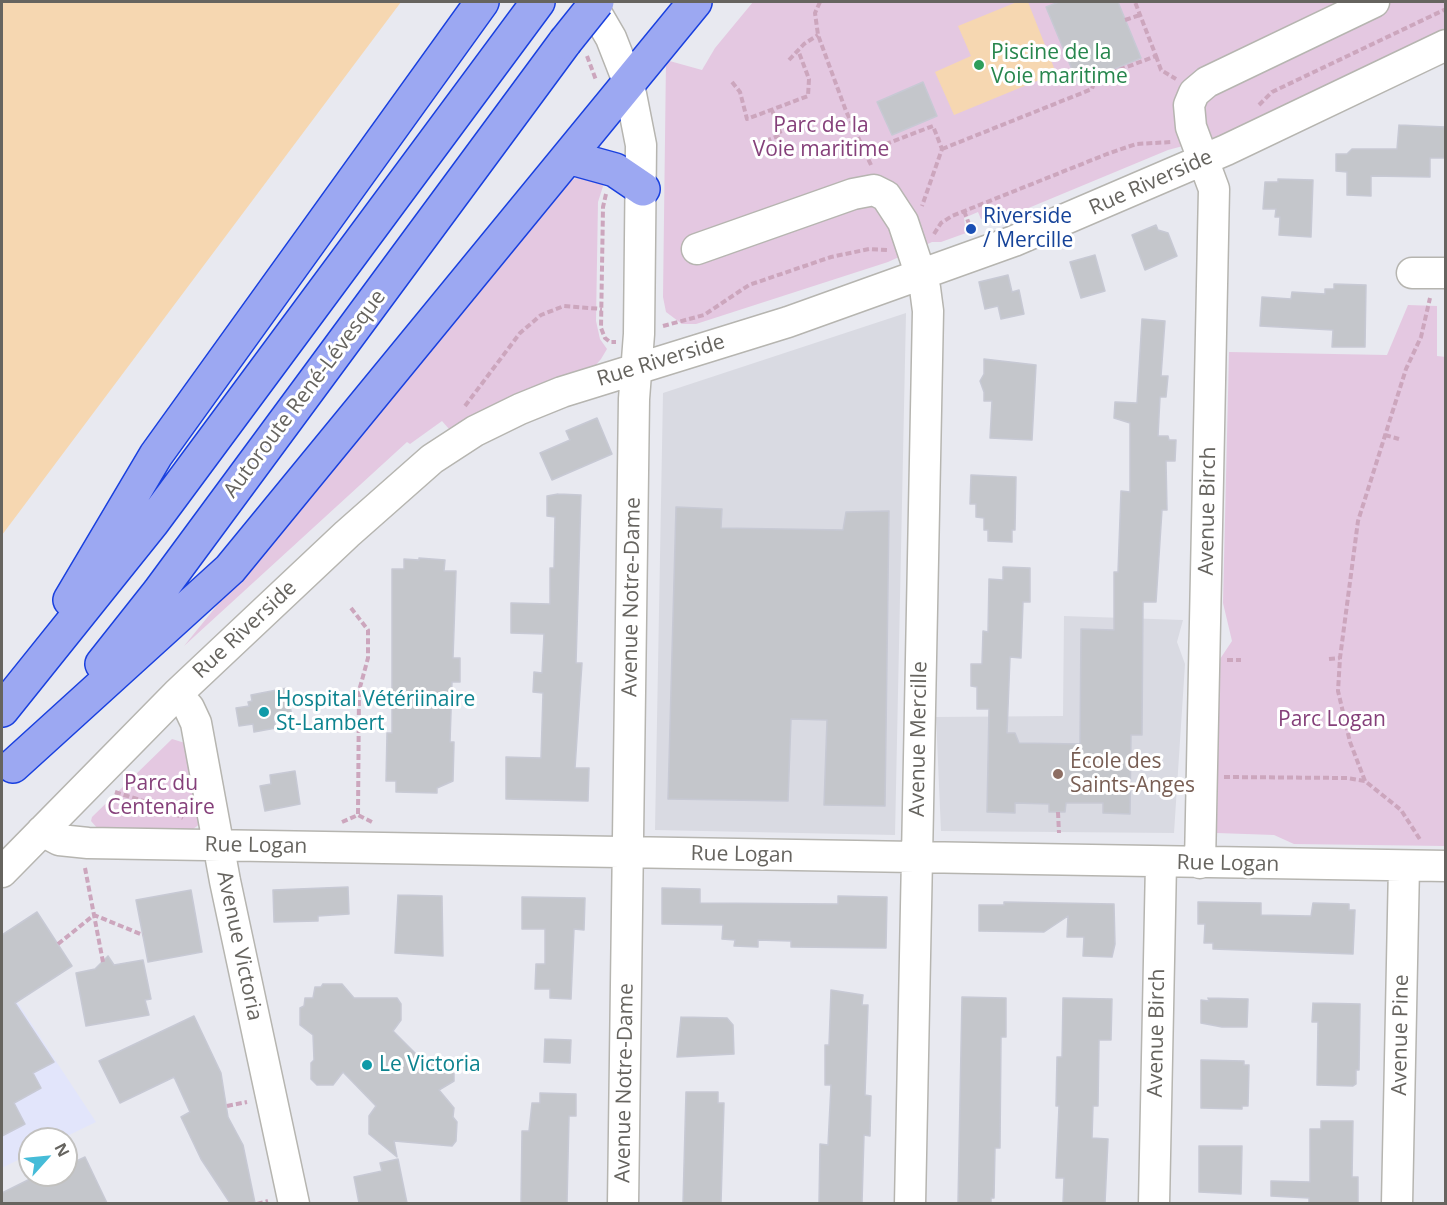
<!DOCTYPE html>
<meta charset="utf-8">
<style>
body{margin:0}
#map{position:relative;width:1447px;height:1205px;overflow:hidden;background:#e8e9f0;font-family:"Open Sans",sans-serif}
canvas{display:block}
.frame{position:absolute;inset:0;border:3px solid #66645f;pointer-events:none}
.north{position:absolute;left:18px;top:1127px;width:60px;height:60px;box-sizing:border-box;background:#fff;border:2px solid #c2c1bf;border-radius:50%;rotate:63deg;font-size:16px;font-weight:700;line-height:24px;text-align:center;color:#66645f}
.north::after{content:'';display:block;margin:auto;width:21px;height:27px;background:#46bcd8;clip-path:polygon(50% 0,100% 100%,50% 72%,0 100%)}
</style>
<div id="map">
<canvas width="1447" height="1205"></canvas>
<div class="frame"></div>
<div class="north">N</div>
</div>
<script>
const c = document.querySelector('canvas').getContext('2d');
c.lineJoin = 'round';
function fillPath(path, color) {
  c.fillStyle = color;
  c.fill(path, 'evenodd');
}
function toPath(rows) {
  const path = new Path2D();
  for (const r of rows) {
    path.moveTo(r[0], r[1]);
    for (let i = 2; i < r.length; i += 2) path.lineTo(r[i], r[i + 1]);
  }
  return path;
}
function stroke(path, color, width, dash) {
  c.strokeStyle = color;
  c.lineWidth = width;
  c.lineCap = dash ? 'butt' : 'round';
  c.setLineDash(dash || []);
  c.stroke(path);
}
function drawText(font, color, halo, rows, align = 'center') {
  c.font = font + ' "Open Sans",sans-serif';
  c.lineWidth = 6;
  c.setLineDash([]);
  c.textBaseline = 'middle';
  c.strokeStyle = halo;
  c.fillStyle = color;
  for (const [text, x, y, turn = 0] of rows) {
    c.save();
    c.translate(x, y);
    c.rotate((+turn || 0) * Math.PI / 180);
    c.textAlign = isNaN(turn) ? turn : align;
    if (halo) c.strokeText(text, 0, 0);
    c.fillText(text, 0, 0);
    c.restore();
  }
}
fillPath(toPath([
 [2,979,96,1122,61,1139,30,1139,30,1154,2,1168]
]), '#e2e5fb');
fillPath(toPath([
 [906,313,895,835,655,830,663,393],
 [1064,616,1183,620,1177,642,1185,664,1174,833,941,831,936,717,1063,716]
]), '#d9dae2');
fillPath(toPath([
 [753,2,1445,2,1445,28,1224,135,1168,150,990,224,987,217,981,219,978,212,964,218,966,233,941,242,932,242,888,262,696,324,682,324,666,312,663,297,666,60,702,70,715,48],
 [590,173,605,180,598,202,596,321,600,339,607,349,601,359,595,366,505,399,449,429,442,421,410,444,407,442,184,646,551,195,577,177],
 [1408,305,1437,306,1437,356,1446,357,1445,846,1294,844,1274,835,1217,833,1218,662,1232,641,1223,603,1229,352,1387,355],
 [172,739,185,743,200,824,193,829,185,830,98,829,91,821,92,817]
]), '#e4c8e1');
fillPath(toPath([
 [2,2,401,2,2,535],
 [1017,2,1028,2,1056,73,954,115,935,72,971,56,958,26]
]), '#f6d7b1');
const building = toPath([
 [1059,2,1118,2,1141,58,1078,84,1046,7,1059,2],
 [923,82,937,116,892,135,877,102,923,82],
 [1399,125,1446,127,1446,158,1430,158,1430,177,1371,176,1371,196,1347,195,1347,172,1336,171,1336,154,1347,154,1352,149,1397,149,1399,125],
 [1278,179,1313,180,1311,237,1279,235,1280,217,1275,217,1276,209,1263,209,1265,182,1278,182,1278,179],
 [1156,225,1158,230,1168,233,1177,256,1145,270,1132,235,1156,225],
 [1095,255,1105,291,1081,298,1070,262,1095,255],
 [1008,275,1012,292,1019,290,1024,314,1001,319,998,306,985,309,979,282,1008,275],
 [1334,284,1366,285,1365,347,1332,347,1333,330,1260,326,1262,297,1291,299,1292,292,1325,294,1325,289,1334,289,1334,284],
 [1142,319,1165,321,1161,376,1168,376,1166,397,1160,397,1158,436,1168,436,1169,440,1176,440,1175,461,1166,461,1167,510,1162,510,1156,602,1143,602,1142,735,1131,735,1130,814,1103,813,1103,803,1066,803,1065,812,1049,812,1049,804,1015,803,1015,813,987,812,989,709,977,709,977,687,971,686,971,664,982,664,983,631,988,632,989,579,1003,580,1003,567,1030,568,1030,602,1023,602,1021,658,1010,657,1007,733,1015,733,1019,743,1080,744,1081,629,1114,630,1114,572,1118,572,1121,491,1130,492,1130,423,1114,418,1115,402,1137,403,1142,319],
 [984,359,1036,365,1032,440,990,438,992,401,984,401,984,392,980,381,984,374,984,359],
 [597,418,612,454,552,480,540,453,570,440,566,431,597,418],
 [971,475,1016,477,1015,530,1012,530,1012,542,988,541,988,530,984,530,984,518,976,517,976,504,970,504,971,475],
 [558,494,581,495,576,663,582,663,575,768,589,768,588,801,506,799,506,757,541,758,543,693,533,692,534,672,542,673,544,634,511,633,511,603,550,604,550,568,554,568,555,517,547,516,547,496,558,494],
 [676,507,722,509,721,528,843,530,846,512,889,511,885,806,824,805,827,720,791,719,788,801,668,799,676,507],
 [419,558,445,560,444,571,456,571,453,658,460,658,460,682,452,682,450,742,454,742,453,781,437,788,437,793,396,792,396,781,386,781,387,733,392,733,392,569,404,569,404,559,419,560,419,558],
 [287,688,292,717,274,720,276,728,254,732,253,724,239,726,236,708,249,706,248,702,252,701,251,695,287,688],
 [295,771,300,804,265,811,260,786,271,784,270,775,295,771],
 [348,887,349,914,318,916,318,921,274,922,273,890,348,887],
 [662,888,700,889,700,903,838,904,838,896,887,897,886,948,791,947,791,941,758,940,758,947,734,946,735,940,722,939,723,925,662,924,662,888],
 [191,890,202,952,148,962,136,900,191,890],
 [398,895,442,896,443,956,395,953,398,895],
 [522,897,585,898,584,930,574,929,571,999,550,998,550,989,535,989,536,964,545,964,545,929,522,929,522,897],
 [1004,902,1114,904,1115,944,1112,957,1083,956,1084,937,1067,937,1068,916,1044,932,979,931,979,905,1004,905,1004,902],
 [1198,902,1261,903,1261,915,1311,916,1313,903,1349,904,1349,910,1355,910,1353,954,1213,949,1213,943,1204,943,1205,924,1198,924,1198,902],
 [37,912,72,966,15,1003,54,1062,33,1073,41,1088,14,1103,25,1124,2,1136,2,935,37,912],
 [108,956,114,965,143,960,151,999,145,1000,149,1015,86,1026,76,973,95,969,108,956],
 [323,984,342,984,354,998,397,998,401,1004,401,1020,393,1031,420,1058,448,1059,454,1064,454,1081,439,1090,454,1108,453,1117,457,1122,456,1141,452,1146,394,1141,397,1157,369,1134,369,1116,376,1106,343,1072,333,1085,317,1085,311,1079,311,1063,314,1060,313,1035,300,1025,300,1008,304,1006,305,998,313,998,315,987,321,987,323,984],
 [831,990,863,995,862,1005,868,1005,865,1095,871,1096,870,1136,864,1135,862,1203,819,1203,820,1144,828,1145,831,1085,825,1085,825,1045,829,1045,831,990],
 [962,997,1006,998,1006,1037,1001,1037,1000,1148,995,1148,994,1198,991,1198,991,1203,958,1203,962,997],
 [1063,998,1112,999,1111,1040,1099,1040,1098,1106,1093,1106,1092,1138,1108,1139,1105,1203,1063,1203,1064,1178,1056,1178,1059,1106,1056,1106,1057,1057,1062,1057,1063,998],
 [1208,998,1248,999,1247,1027,1222,1027,1201,1023,1201,1000,1209,1001,1208,998],
 [1313,1003,1360,1004,1359,1070,1356,1070,1356,1084,1353,1086,1317,1085,1318,1022,1312,1022,1313,1003],
 [194,1016,221,1073,228,1117,243,1145,255,1203,230,1203,201,1159,181,1117,190,1112,174,1077,120,1103,99,1061,194,1016],
 [681,1017,727,1018,733,1025,734,1054,677,1057,681,1017],
 [545,1039,571,1040,570,1063,544,1062,545,1039],
 [1201,1060,1244,1061,1244,1065,1249,1065,1248,1106,1242,1106,1242,1109,1201,1108,1201,1060],
 [686,1092,718,1092,718,1103,724,1103,721,1203,683,1203,686,1092],
 [540,1093,576,1094,576,1116,569,1116,567,1203,521,1203,522,1131,529,1131,532,1103,540,1103,540,1093],
 [1321,1121,1353,1121,1352,1177,1358,1177,1358,1203,1309,1203,1309,1198,1271,1196,1271,1181,1310,1182,1310,1129,1321,1129,1321,1121],
 [1199,1146,1242,1146,1241,1194,1199,1192,1199,1146],
 [85,1157,107,1203,2,1203,2,1193,38,1175,66,1175,66,1166,85,1157],
 [398,1159,407,1203,359,1203,354,1177,382,1171,380,1163,398,1159]
]);
fillPath(building, '#c4c6cb');
stroke(building, '#c7c9d4', 1.5);
const minor = toPath([
 [590,2,611,38,629,84,641,145,639,334,634,399,623,1204],
 [697,249,853,194,874,190,886,196,903,222,925,288,928,311,910,1204],
 [1412,273,1446,273],
 [177,694,189,708,196,723,225,881,294,1204],
 [42,831,59,840,88,843,1446,866],
 [1200,863,1214,189,1191,127,1189,105,1194,93,1207,82,1374,2],
 [2,872,177,694,347,534,432,459,475,431,520,409,562,392,788,322,1014,241,1226,150,1446,45],
 [1154,1204,1161,863],
 [1397,1204,1404,866]
]);
const highway = toPath([
 [568,157,615,170,643,189],
 [70,600,156,455,482,2],
 [102,664,159,592,565,42],
 [2,710,152,523,538,2],
 [13,766,230,569,695,2]
]);
stroke(minor, '#b6b5b0', 33);
stroke(highway, '#1940df', 36);
stroke(toPath([
 [820,2,815,13,818,35,846,111,865,152],
 [1125,20,1140,15],
 [587,56,596,80],
 [1156,56,1161,70,1176,79],
 [789,60,804,44,818,35],
 [732,82,740,92,747,119,808,96,809,79,798,50],
 [1259,105,1272,92,1446,9],
 [761,146,760,143,781,135,772,110],
 [942,149,1092,89,1095,79,1156,56,1135,2],
 [871,165,865,152,933,126,942,149,922,206],
 [606,194,603,207,601,328,605,338,610,342,616,342],
 [964,211,971,229],
 [934,234,941,223,952,216,1107,154,1136,144,1171,142],
 [663,326,704,315,749,285,831,257,869,249,888,250],
 [465,406,520,333,541,315,564,306,602,309],
 [1385,435,1399,439],
 [351,608,368,630,368,658,359,691,358,815],
 [1329,659,1340,658],
 [1227,660,1241,660],
 [1224,777,1347,778,1365,781,1401,810,1421,841],
 [1365,781,1350,742,1338,691,1340,658,1358,521,1406,369,1421,337,1430,298],
 [115,792,156,805,183,818],
 [1058,812,1059,833],
 [342,822,358,815,372,822],
 [85,868,103,962],
 [58,944,94,915,143,935],
 [227,1106,247,1102],
 [257,1204,268,1201]
]), '#cca6bd', 4, [6, 3]);
stroke(minor, '#fff', 30);
stroke(highway, '#9ca8f2', 33);
const highwayBridge = toPath([
 [565,42,597,2]
]);
stroke(highwayBridge, '#1940df', 36, []);
stroke(highwayBridge, '#9ca8f2', 33);
for (const [x, y, r, color] of [
 [979,65,6,"#2e9e5b"],
 [971,229,6,"#1a4fb4"],
 [264,712,6,"#0f9aa8"],
 [1058,774,6,"#8d6e63"],
 [367,1065,6,"#0f9aa8"]
]) {
  const dot = new Path2D();
  dot.arc(x, y, r, 0, 2 * Math.PI);
  c.fillStyle = color;
  c.fill(dot);
  stroke(dot, '#fff', 2);
}
drawText('21px', '#27864d', '#fff', [
 ["Piscine de la",991,53],
 ["Voie maritime",991,77]
], 'left');
drawText('21px', '#85407a', '#fff', [
 ["Parc de la",821,126],
 ["Voie maritime",821,150],
 ["Parc Logan",1332,720],
 ["Parc du",161,784],
 ["Centenaire",161,808]
]);
drawText('21px', '#66645f', '#fff', [
 ["Rue Riverside",1151,183,-24],
 ["Rue Riverside",661,361,-17],
 ["Autoroute René-Lévesque",305,394,-53],
 ["Avenue Birch",1208,511,-89],
 ["Avenue Notre-Dame",632,597,-89],
 ["Rue Riverside",245,630,-43],
 ["Avenue Mercille",919,739,-89],
 ["Rue Logan",256,846,1],
 ["Rue Logan",742,855,1],
 ["Rue Logan",1228,864,1],
 ["Avenue Victoria",239,946,78],
 ["Avenue Birch",1157,1033,-89],
 ["Avenue Pine",1401,1035,-89],
 ["Avenue Notre-Dame",625,1083,-89]
]);
drawText('21px', '#164399', '#fff', [
 ["Riverside",983,217],
 ["/ Mercille",983,241]
], 'left');
drawText('21px', '#0d838f', '#fff', [
 ["Hospital Vétériinaire",276,700],
 ["St-Lambert",276,724],
 ["Le Victoria",379,1065]
], 'left');
drawText('21px', '#785e54', '#fff', [
 ["École des",1070,762],
 ["Saints-Anges",1070,786]
], 'left');
</script>
